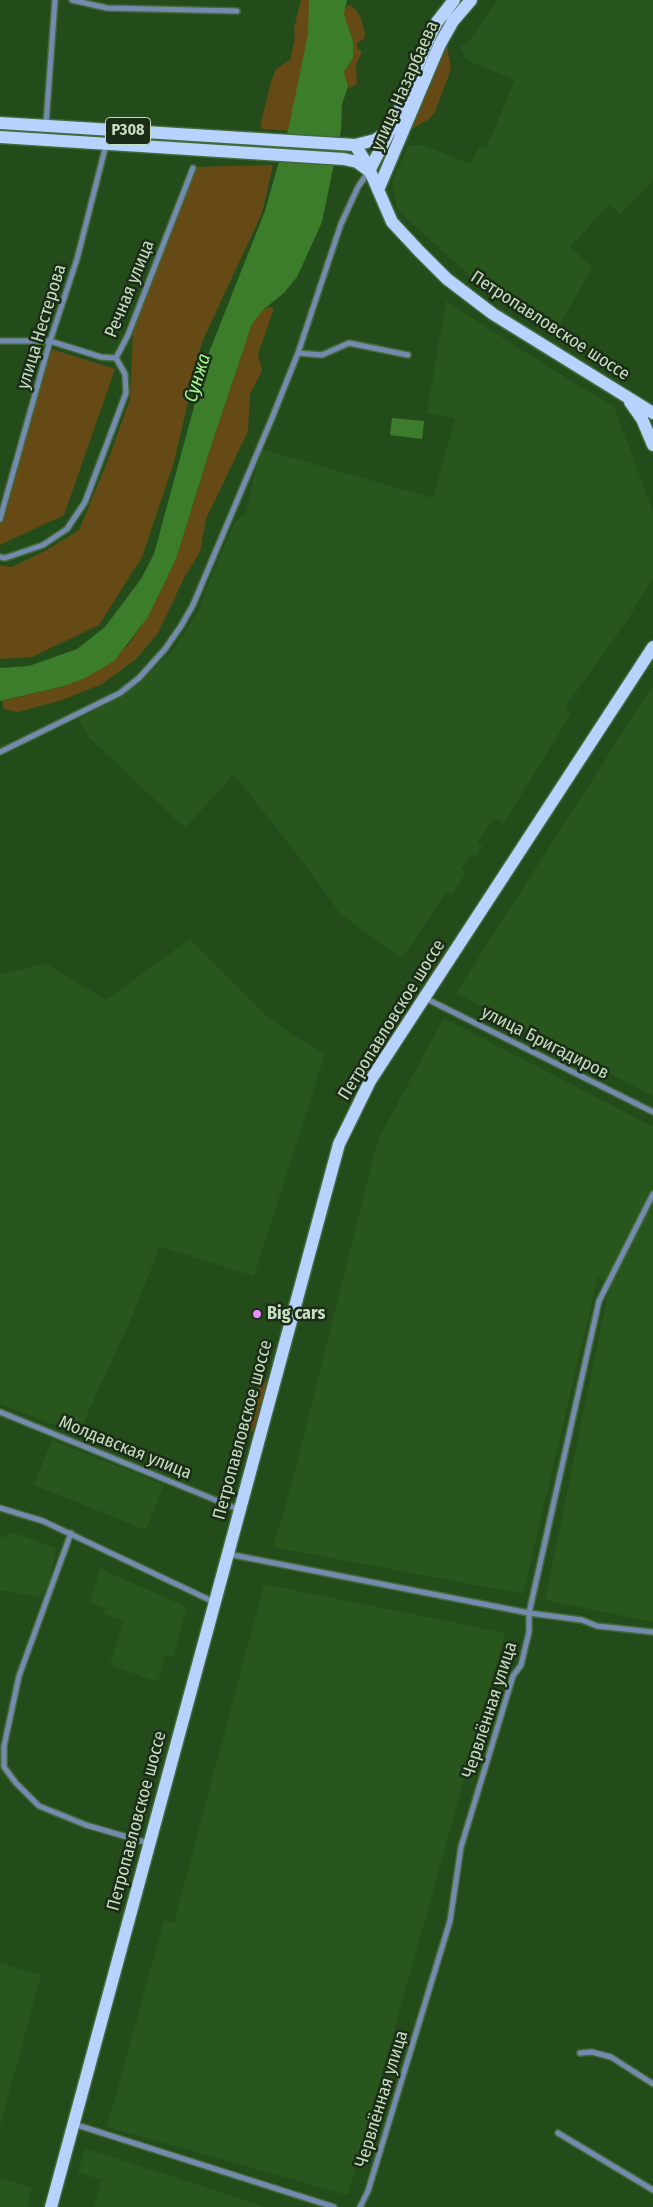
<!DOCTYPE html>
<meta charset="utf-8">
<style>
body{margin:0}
canvas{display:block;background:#244c1a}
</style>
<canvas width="653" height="2207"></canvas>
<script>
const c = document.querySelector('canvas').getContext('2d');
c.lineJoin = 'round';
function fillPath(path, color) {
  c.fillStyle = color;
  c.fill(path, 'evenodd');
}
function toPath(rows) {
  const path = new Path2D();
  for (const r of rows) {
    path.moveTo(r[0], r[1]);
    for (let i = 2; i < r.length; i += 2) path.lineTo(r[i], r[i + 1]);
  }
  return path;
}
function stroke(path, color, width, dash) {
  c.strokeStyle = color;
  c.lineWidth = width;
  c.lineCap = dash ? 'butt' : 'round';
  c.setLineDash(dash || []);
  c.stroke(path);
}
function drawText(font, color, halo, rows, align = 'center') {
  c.font = font + ' "Fira Sans Condensed",sans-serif';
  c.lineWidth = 5;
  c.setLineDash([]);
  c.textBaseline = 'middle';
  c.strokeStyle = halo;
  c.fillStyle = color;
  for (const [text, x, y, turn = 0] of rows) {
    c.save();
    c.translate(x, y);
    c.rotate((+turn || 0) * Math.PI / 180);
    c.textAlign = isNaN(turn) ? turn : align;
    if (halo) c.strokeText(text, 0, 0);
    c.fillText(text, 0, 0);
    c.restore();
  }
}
fillPath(toPath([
 [498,0,653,0,653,180,620,214,609,204,570,247,592,267,556,332,499,300,477,282,397,209,392,183,408,146,423,145,470,164,479,147,486,149,515,80,467,60,460,47,466,45],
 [446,301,551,369,614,407,653,512,653,578,626,622,565,707,571,714,503,824,494,818,477,843,483,847,476,857,471,854,461,869,466,873,452,894,447,891,402,958,340,914,307,867,234,774,185,828,89,737,79,719,138,685,173,650,200,608,213,572,235,522,246,513,261,449,433,498,455,419,427,413],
 [653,685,653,1096,456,993],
 [190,939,266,1015,291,1034,325,1054,254,1276,159,1246,153,1265,130,1321,78,1434,0,1404,0,974,46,964,106,1000],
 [444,1018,653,1127,653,1622,545,1600,609,1288,598,1276,523,1594,273,1547,291,1487,375,1151,382,1132],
 [52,1440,164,1485,146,1530,34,1485],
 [14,1533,56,1548,48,1586,38,1597,0,1590,0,1538],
 [100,1569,187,1607,173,1657,165,1655,158,1682,110,1665,124,1620,104,1614,105,1608,90,1603],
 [264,1584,505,1633,348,2195,107,2127,164,1921,174,1923],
 [0,1963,41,1975,0,2126],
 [85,2149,124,2161,266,2207,94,2207,102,2180,78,2172],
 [0,2178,32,2188,27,2207,0,2207]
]), '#28561c');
fillPath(toPath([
 [301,0,312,0,314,18,289,131,263,129,260,127,271,82,276,69,290,60,295,38,294,28],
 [349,5,354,8,361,18,365,34,364,39,357,43,357,48,362,52,356,65,357,84,350,88,346,85,343,74,353,58,353,41,344,14,345,8],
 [447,46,451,69,435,112,429,119,412,129],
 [273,165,262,213,202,342,174,462,142,557,99,625,32,657,0,659,0,565,12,567,43,552,79,530,110,455,130,399,133,333,191,167],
 [269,307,274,308,258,354,262,371,250,394,248,431,206,519,200,552,185,576,158,633,136,659,102,684,62,700,18,712,4,709,2,701,64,686,127,646,148,617,176,559,212,443,252,324,264,309],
 [51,349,115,369,64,515,0,545,0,523],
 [266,1381,269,1381,253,1431,247,1434,245,1431,259,1385]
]), '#654a16');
fillPath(toPath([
 [309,0,347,0,344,14,353,41,353,58,344,72,348,87,342,104,341,130,322,222,297,277,284,293,264,309,252,324,212,443,176,559,148,617,114,661,85,678,64,686,0,701,0,668,29,666,77,649,105,627,141,579,154,554,208,355,265,211,289,126,308,34],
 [392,418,424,421,422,439,390,435]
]), '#3b7d2a');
const street = toPath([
 [72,0,107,8,237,11],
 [46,124,55,0],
 [0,341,50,341,101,357,116,358],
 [298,353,322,355,349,343,408,355],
 [0,519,50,341,77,259,106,145],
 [0,557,5,558,43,545,67,529,85,502,126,393,125,374,116,358,128,335,193,168],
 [0,752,120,693,139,678,165,649,181,626,193,605,272,418,298,353,341,224,358,187,369,171],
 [425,998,653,1112],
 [0,1412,240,1510],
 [0,1508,43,1521,214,1602],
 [71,1533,19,1676,4,1746,4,1767,16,1783,39,1806,86,1825,148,1843],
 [228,1554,529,1613,582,1620,597,1626,653,1632],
 [580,2053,592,2052,611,2057,653,2084],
 [74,2124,334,2207],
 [558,2133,653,2190],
 [360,2207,368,2191,450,1921,461,1847,513,1676,521,1665,529,1632,529,1613,599,1301,653,1194]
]);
const primary = toPath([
 [0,123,355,145,367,164,392,222,419,251,447,279,493,314,653,413],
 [0,137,344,159,357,162,369,171],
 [355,145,375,140,390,130],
 [369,171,394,123,429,38,437,22,454,0],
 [378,190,440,44,453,21,471,0],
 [630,402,642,419,653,445],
 [51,2207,339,1144,370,1081,653,647]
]);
stroke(street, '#44693b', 8);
stroke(primary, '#44693b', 15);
stroke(street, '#748baf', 5);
stroke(primary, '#b7d2ff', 12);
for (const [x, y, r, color] of [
 [257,1314,5,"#e98efe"]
]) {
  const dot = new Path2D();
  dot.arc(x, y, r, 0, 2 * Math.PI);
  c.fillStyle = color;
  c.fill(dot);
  stroke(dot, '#1b2d17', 2);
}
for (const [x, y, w] of [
 [128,131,45]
]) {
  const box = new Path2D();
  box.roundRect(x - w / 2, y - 13.5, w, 27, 4);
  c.fillStyle = '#1b2d17';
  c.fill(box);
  stroke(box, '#c6ddc1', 1);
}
drawText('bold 16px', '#c6ddc1', null, [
 ["P308",128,131]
]);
drawText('18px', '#c6ddc1', '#1b2d17', [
 ["улица Назарбаева",405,86,-66],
 ["Речная улица",130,289,-68],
 ["Петропавловское шоссе",550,326,33],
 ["улица Нестерова",42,327,-73],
 ["Петропавловское шоссе",392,1020,-58],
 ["улица Бригадиров",545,1043,27],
 ["Петропавловское шоссе",243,1430,-75],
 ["Молдавская улица",125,1448,22],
 ["Червлённая улица",490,1710,-72],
 ["Петропавловское шоссе",137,1821,-75],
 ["Червлённая улица",382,2099,-73]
]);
drawText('bold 18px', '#c6ddc1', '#1b2d17', [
 ["Big cars",267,1314]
], 'left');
drawText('italic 19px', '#a2f98d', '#1b2d17', [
 ["Сунжа",198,378,-73]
]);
</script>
